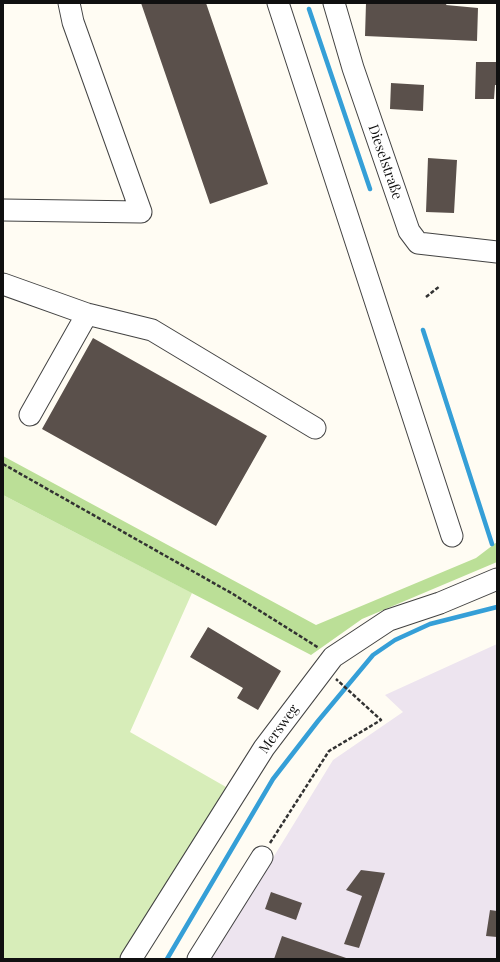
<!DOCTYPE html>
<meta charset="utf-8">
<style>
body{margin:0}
#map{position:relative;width:500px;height:962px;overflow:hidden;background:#fffcf3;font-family:"Playfair Display",serif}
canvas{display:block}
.frame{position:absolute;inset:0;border:4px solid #101010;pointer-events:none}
</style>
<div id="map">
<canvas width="500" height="962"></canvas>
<div class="frame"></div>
</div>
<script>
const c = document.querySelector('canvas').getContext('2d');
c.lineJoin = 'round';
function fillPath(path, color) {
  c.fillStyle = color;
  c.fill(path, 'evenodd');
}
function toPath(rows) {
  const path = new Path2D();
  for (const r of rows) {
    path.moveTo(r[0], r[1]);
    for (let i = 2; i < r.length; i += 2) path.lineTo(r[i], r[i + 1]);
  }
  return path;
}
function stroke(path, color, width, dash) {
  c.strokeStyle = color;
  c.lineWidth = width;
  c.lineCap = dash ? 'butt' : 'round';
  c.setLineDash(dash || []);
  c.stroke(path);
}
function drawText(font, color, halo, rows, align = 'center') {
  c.font = font + ' "Playfair Display",serif';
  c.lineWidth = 4;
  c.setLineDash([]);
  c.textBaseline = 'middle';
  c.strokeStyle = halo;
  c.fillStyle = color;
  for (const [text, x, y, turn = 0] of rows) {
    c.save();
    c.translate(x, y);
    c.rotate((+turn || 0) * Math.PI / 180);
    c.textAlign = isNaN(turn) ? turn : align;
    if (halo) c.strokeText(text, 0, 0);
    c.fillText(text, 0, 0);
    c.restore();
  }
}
fillPath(toPath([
 [497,644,497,959,211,959,333,760,403,712,385,695]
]), '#ede4ef');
fillPath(toPath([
 [3,495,192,593,130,732,226,787,123,959,3,959]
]), '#d7edb9');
fillPath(toPath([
 [3,456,316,625,476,558,497,542,497,562,362,619,311,655,3,495]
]), '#bbdf97');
stroke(toPath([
 [309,9,370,189],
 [423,330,492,544],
 [167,959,273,779,318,721,373,655,395,640,430,624,497,607]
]), '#359fd7', 4.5);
fillPath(toPath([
 [141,3,206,3,268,184,210,204],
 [366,3,447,3,446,5,478,8,477,41,365,36],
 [476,62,497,62,497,85,495,85,494,99,475,99],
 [391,83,424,85,423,111,390,109],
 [428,158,457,160,454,213,426,212],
 [93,338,267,436,216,526,42,429],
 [208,627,281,671,258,710,237,698,243,688,190,657],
 [361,870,385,873,359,948,344,944,362,896,346,890],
 [271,892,302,903,296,920,265,909],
 [490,910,497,911,497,937,486,936],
 [282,936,349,959,274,959]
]), '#5a504b');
const minor = toPath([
 [278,3,452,536],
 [334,3,353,68,409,231,418,243,497,252],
 [3,210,141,212,73,22,69,3],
 [3,284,87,314,152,330,315,428],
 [30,415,87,314],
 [131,959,264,748,333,657,389,620,440,603,497,579],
 [198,959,262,857]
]);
stroke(minor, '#434343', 23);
stroke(toPath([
 [426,297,440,286],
 [3,464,233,594,319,648],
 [270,843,329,751,381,720,336,679]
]), '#323232', 2.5, [4, 2]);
stroke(minor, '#fff', 21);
drawText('14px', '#101010', '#fff', [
 ["Dieselstraße",385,162,71],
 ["Mersweg",279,729,-54]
]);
</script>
